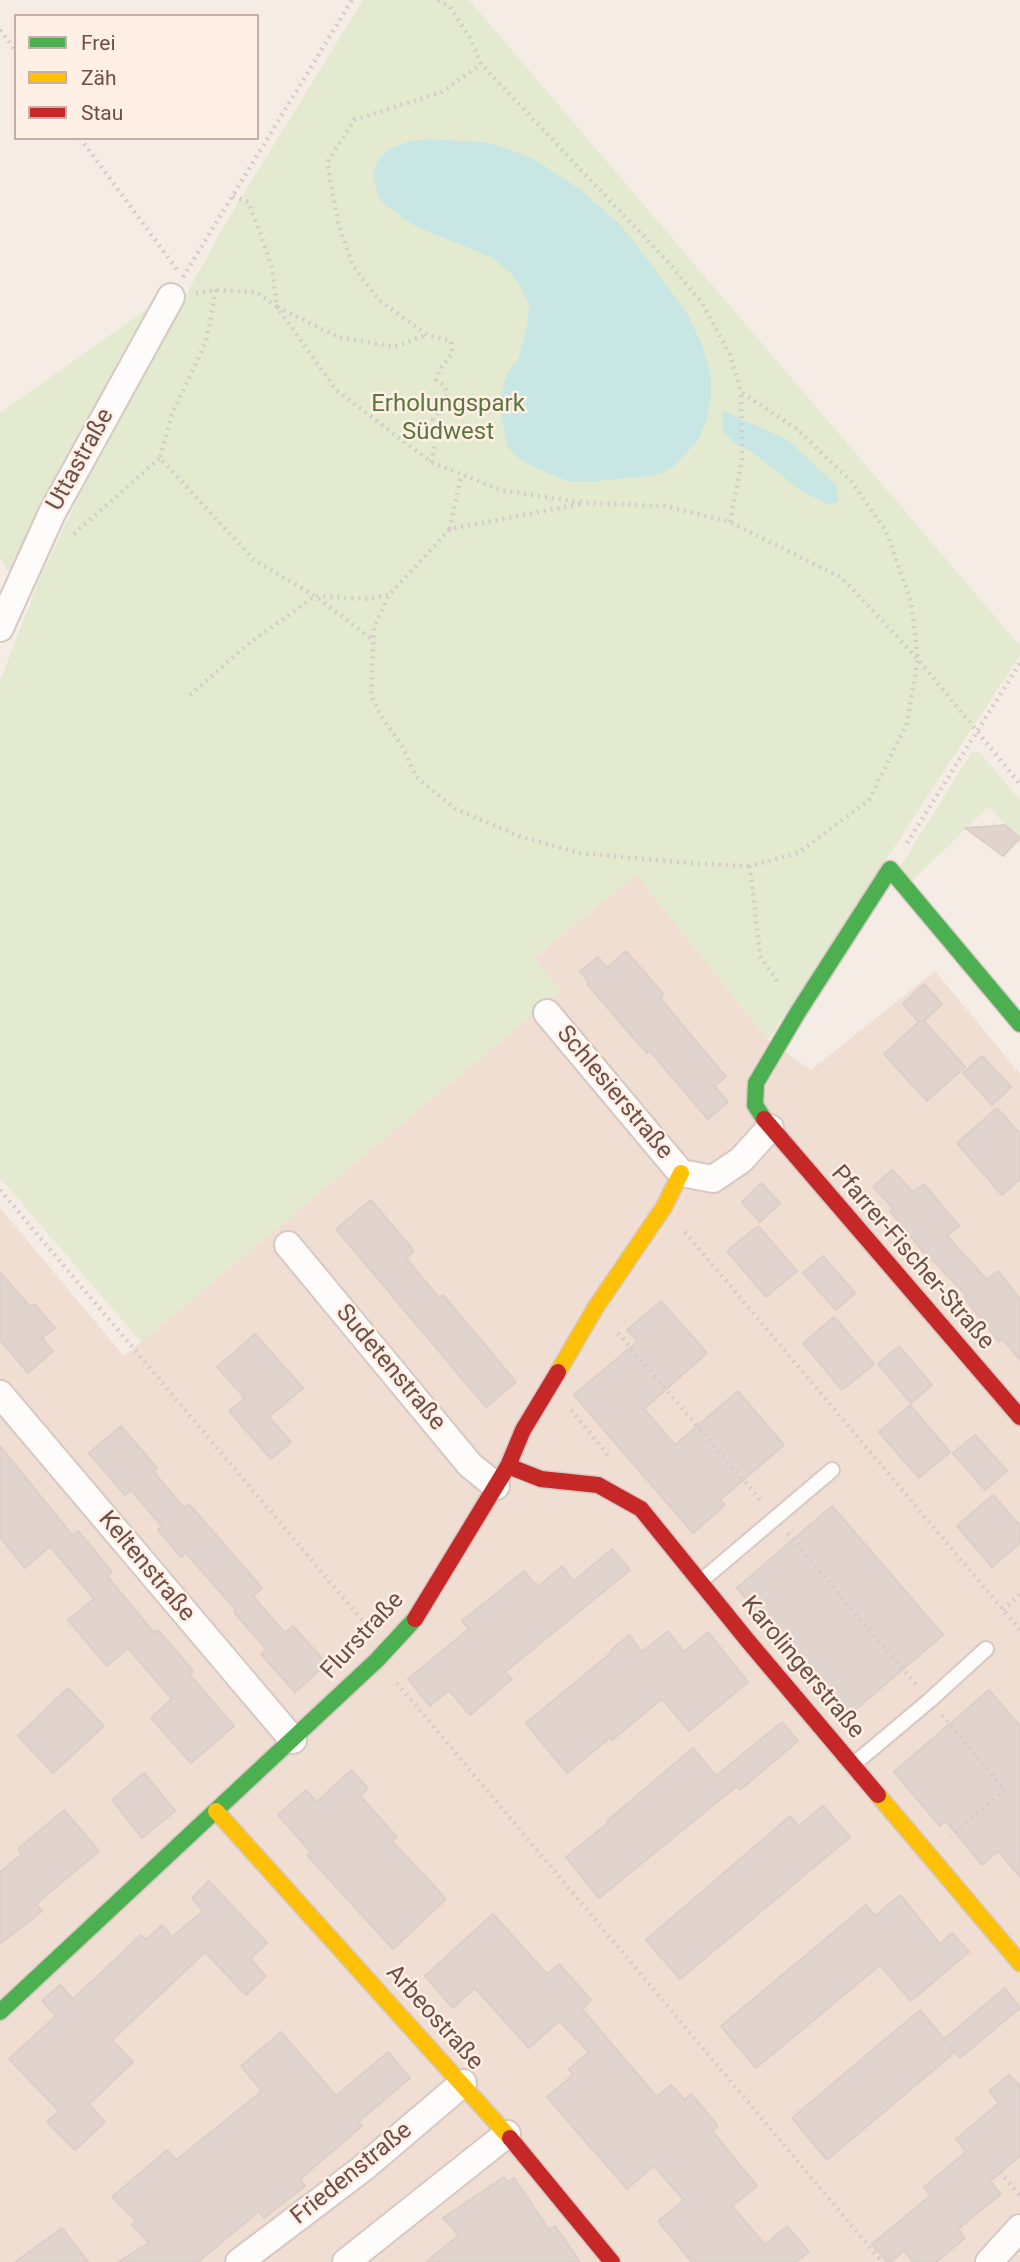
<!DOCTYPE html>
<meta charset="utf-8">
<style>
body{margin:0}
#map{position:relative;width:1020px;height:2262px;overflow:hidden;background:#f5ece5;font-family:Roboto,sans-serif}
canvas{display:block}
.legend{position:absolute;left:14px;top:14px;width:245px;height:126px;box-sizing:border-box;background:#ffefe4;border:2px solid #c6afa6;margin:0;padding:9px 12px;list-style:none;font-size:21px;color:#704e48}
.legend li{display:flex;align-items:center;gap:14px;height:35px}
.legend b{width:35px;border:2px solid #c6afa6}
</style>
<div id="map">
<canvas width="1020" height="2262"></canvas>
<ul class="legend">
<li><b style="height:9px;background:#4caf50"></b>Frei</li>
<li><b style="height:9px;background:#ffc107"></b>Zäh</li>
<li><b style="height:9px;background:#c62828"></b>Stau</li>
</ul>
</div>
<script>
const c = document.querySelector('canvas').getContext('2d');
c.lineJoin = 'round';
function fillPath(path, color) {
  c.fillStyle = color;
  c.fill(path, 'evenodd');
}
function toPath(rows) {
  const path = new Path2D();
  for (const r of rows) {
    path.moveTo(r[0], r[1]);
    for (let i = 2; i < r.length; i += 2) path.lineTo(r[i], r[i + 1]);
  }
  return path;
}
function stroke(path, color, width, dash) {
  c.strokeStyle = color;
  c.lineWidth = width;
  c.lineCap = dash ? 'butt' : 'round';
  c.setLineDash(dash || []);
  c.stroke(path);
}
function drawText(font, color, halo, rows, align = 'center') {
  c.font = font + ' Roboto,sans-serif';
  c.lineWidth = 5;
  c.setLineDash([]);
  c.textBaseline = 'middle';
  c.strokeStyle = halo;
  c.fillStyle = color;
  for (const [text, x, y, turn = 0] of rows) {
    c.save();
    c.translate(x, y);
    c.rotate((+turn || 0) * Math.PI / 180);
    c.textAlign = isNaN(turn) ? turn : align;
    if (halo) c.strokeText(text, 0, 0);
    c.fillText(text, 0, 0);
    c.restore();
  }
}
fillPath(toPath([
 [636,874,768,1040,811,1070,935,971,1020,1074,1020,2262,0,2262,0,1208,124,1356,560,991,534,958]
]), '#f0ded3');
fillPath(toPath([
 [363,0,469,0,1020,646,1020,655,768,1040,636,874,534,958,561,991,141,1342,0,1178,0,681,42,573,101,450,225,224],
 [154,304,10,574,0,558,0,413],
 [979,752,1020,800,1020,843,989,806,912,881,900,867,971,753]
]), '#e4ead0');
fillPath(toPath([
 [430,139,490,143,532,158,581,190,620,225,643,253,688,315,701,343,711,375,711,398,707,419,698,440,675,465,663,473,649,476,596,481,567,481,534,467,520,459,507,446,500,408,502,388,508,372,519,358,527,326,529,306,522,290,511,273,491,257,417,227,403,218,380,200,376,188,373,174,378,160,390,148,408,142],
 [723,411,788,440,837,486,838,502,827,504,800,490,755,454,734,443,722,430]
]), '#c8e6e3');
const building = toPath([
 [1005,825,1020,838,1003,856,965,828,1005,825],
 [626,951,664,995,660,998,726,1077,714,1086,728,1102,708,1119,650,1051,647,1053,625,1028,587,984,589,983,580,971,598,957,607,968,626,951],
 [924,984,942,1004,924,1021,965,1067,927,1101,884,1054,919,1022,903,1004,924,984],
 [982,1056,1011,1087,992,1105,963,1073,982,1056],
 [997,1108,1020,1134,1020,1179,1002,1195,957,1143,997,1108],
 [892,1170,913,1192,924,1184,959,1226,947,1236,987,1280,998,1271,1020,1299,1020,1360,1003,1339,999,1342,964,1298,967,1296,926,1253,925,1254,890,1211,893,1208,873,1187,892,1170],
 [761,1183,780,1203,760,1222,742,1202,761,1183],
 [371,1200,414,1251,406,1258,439,1298,443,1295,516,1382,486,1407,336,1229,371,1200],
 [758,1226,797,1271,766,1297,727,1251,758,1226],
 [823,1256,855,1293,836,1310,803,1273,823,1256],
 [0,1272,30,1307,34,1304,55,1328,42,1338,53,1351,28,1373,0,1340,0,1272],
 [661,1301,707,1353,644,1409,675,1445,738,1391,784,1445,720,1500,725,1505,693,1533,574,1395,638,1341,627,1330,661,1301],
 [834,1317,874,1364,842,1390,803,1343,834,1317],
 [255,1334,303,1388,269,1417,291,1442,271,1459,229,1411,245,1398,217,1367,255,1334],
 [899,1346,932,1385,911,1403,878,1364,899,1346],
 [910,1405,950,1452,919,1478,879,1432,910,1405],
 [121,1426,157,1468,153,1471,184,1508,189,1504,262,1588,253,1596,270,1616,285,1633,293,1626,327,1664,295,1692,261,1654,267,1650,234,1612,236,1610,186,1553,181,1557,158,1530,162,1526,131,1490,125,1495,89,1453,121,1426],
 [975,1435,1007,1471,985,1490,953,1453,975,1435],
 [0,1446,72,1535,78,1531,112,1572,107,1576,154,1633,158,1630,193,1671,189,1674,234,1726,191,1763,151,1718,172,1699,128,1648,107,1666,68,1620,94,1599,50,1546,25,1568,0,1537,0,1446],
 [993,1495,1020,1526,1020,1543,992,1567,957,1526,993,1495],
 [832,1506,943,1635,847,1717,737,1588,832,1506],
 [612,1549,630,1570,505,1672,512,1679,470,1715,449,1690,430,1706,408,1679,469,1629,462,1621,524,1571,538,1587,562,1566,574,1581,612,1549],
 [668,1631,684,1652,708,1632,748,1682,689,1731,662,1699,612,1740,611,1737,567,1773,526,1723,612,1652,611,1650,629,1635,642,1652,668,1631],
 [68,1688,104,1726,53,1773,18,1736,68,1688],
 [989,1690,1020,1726,1020,1877,998,1851,982,1865,946,1821,940,1826,894,1772,989,1690],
 [782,1722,798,1741,740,1790,737,1786,599,1898,566,1857,608,1823,607,1821,693,1748,716,1776,782,1722],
 [351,1770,368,1788,360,1796,397,1837,392,1841,446,1899,393,1949,307,1855,311,1852,278,1815,306,1790,317,1802,351,1770],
 [144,1773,175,1811,142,1838,112,1800,144,1773],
 [823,1806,850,1837,680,1979,646,1940,790,1816,799,1826,823,1806],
 [64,1810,99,1851,36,1904,42,1911,0,1944,0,1872,22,1854,18,1849,64,1810],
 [209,1881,267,1943,250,1959,266,1976,246,1995,205,1952,112,2040,133,2062,89,2104,105,2122,75,2150,47,2122,59,2111,9,2059,56,2016,42,2001,60,1985,73,1999,141,1935,146,1940,162,1925,172,1937,203,1911,192,1898,209,1881],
 [900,1895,940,1944,952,1933,969,1952,911,2001,880,1965,756,2068,721,2026,866,1905,875,1916,900,1895],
 [493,1914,547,1974,559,1964,591,2000,582,2009,657,2097,671,2085,685,2100,691,2094,718,2126,712,2131,757,2186,732,2206,765,2245,787,2226,809,2252,796,2262,692,2262,658,2221,684,2200,654,2166,627,2189,547,2097,573,2075,569,2069,589,2052,559,2021,529,2048,475,1988,453,2008,425,1976,493,1914],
 [1005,1988,1020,2008,960,2058,945,2041,955,2052,827,2160,792,2118,920,2010,944,2039,1005,1988],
 [281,2032,336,2096,388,2052,410,2078,358,2122,362,2126,300,2179,305,2186,264,2218,259,2211,198,2262,118,2262,149,2243,132,2225,136,2221,112,2197,167,2150,176,2160,262,2091,241,2066,281,2032],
 [1009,2075,1020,2086,1020,2156,990,2181,1001,2194,958,2229,965,2238,936,2262,913,2262,904,2250,891,2262,887,2262,872,2244,931,2195,924,2187,966,2152,956,2139,999,2103,989,2091,1009,2075],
 [504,2177,507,2182,514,2178,549,2230,555,2226,580,2262,426,2262,459,2235,443,2218,504,2177],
 [62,2228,88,2262,15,2262,62,2228]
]);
fillPath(building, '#e1d3cd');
stroke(building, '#ddcec8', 2);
const lane = toPath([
 [701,1581,832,1470],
 [854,1764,930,1700,986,1649]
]);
const street = toPath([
 [0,628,52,513,171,297],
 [547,1013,681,1173,713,1179,741,1160,770,1128],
 [288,1245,470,1465,496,1486],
 [0,1394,293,1740],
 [239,2262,362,2169,463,2083],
 [346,2262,507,2134],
 [989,2262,1020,2228]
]);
const fast = toPath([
 [764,1119,755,1105,756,1083,798,1012,890,869,1020,1024],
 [0,2012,377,1660,415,1619]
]);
const slow = toPath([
 [558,1372,596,1307,664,1207,681,1173],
 [878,1795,1020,1963],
 [216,1811,510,2138]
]);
const jam = toPath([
 [764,1119,1020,1417],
 [508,1466,541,1479,598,1485,641,1509,748,1641,878,1795],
 [415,1619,508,1466,523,1430,558,1372],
 [510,2138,612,2262]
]);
stroke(lane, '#d6c9c3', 18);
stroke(street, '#d6c9c3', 30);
stroke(fast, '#d5c7c2', 19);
stroke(slow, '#d5c7c2', 19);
stroke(jam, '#d5c7c2', 19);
stroke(toPath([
 [438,0,450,7,470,38,481,64,669,263,702,303,730,355,741,392,798,430,851,481,886,531,911,602,918,659,907,723,869,800,798,853,750,866,760,956,780,985],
 [0,30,16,51],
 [80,138,178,271],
 [233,196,248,202,259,229,272,268,277,307,339,337,394,347,426,335],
 [183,277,352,0],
 [216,290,206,342,172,414,160,458,254,560,315,596,373,640],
 [196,293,216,290,256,292,277,307,336,390,431,462,501,490,586,503,665,506,730,522,842,578,918,659,1020,784],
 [431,462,435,445,433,419,445,404,447,392,444,385,436,380,440,369,452,354,451,341,427,335,379,300,353,266,338,222,327,163,354,120,442,92,481,64],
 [580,504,450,529,389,595,374,627,371,695,381,716,402,746,416,777,456,809,519,836,580,853,689,863,750,866],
 [730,522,742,460,741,392],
 [450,529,461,474],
 [74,534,160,458],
 [190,695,248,644,315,596,369,599,388,595],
 [907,843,1020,663],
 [0,1190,367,1626],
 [685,1232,1020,1630],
 [618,1333,762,1502],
 [571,1410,608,1455],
 [788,1533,918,1687],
 [1003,1610,1020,1594],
 [397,1683,882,2262],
 [942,1715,1005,1790,951,1836],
 [1000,2172,1020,2196]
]), '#d6cbc8', 4.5, [2, 5]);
stroke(lane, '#fefcfb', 14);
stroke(street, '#fefcfb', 26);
stroke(fast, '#4caf50', 16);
stroke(slow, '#ffc107', 16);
stroke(jam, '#c62828', 16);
drawText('24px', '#5a7740', '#ffefe4', [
 ["Erholungspark",448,405],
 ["Südwest",448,433]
]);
drawText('24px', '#704e48', '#ffefe4', [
 ["Uttastraße",81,460,-61],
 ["Schlesierstraße",614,1093,50],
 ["Pfarrer-Fischer-Straße",912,1258,49],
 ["Sudetenstraße",390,1368,50],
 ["Keltenstraße",146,1567,50],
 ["Flurstraße",363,1636,-47],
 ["Karolingerstraße",802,1668,50],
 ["Arbeostraße",434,2018,48],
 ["Friedenstraße",352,2174,-39]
]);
</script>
